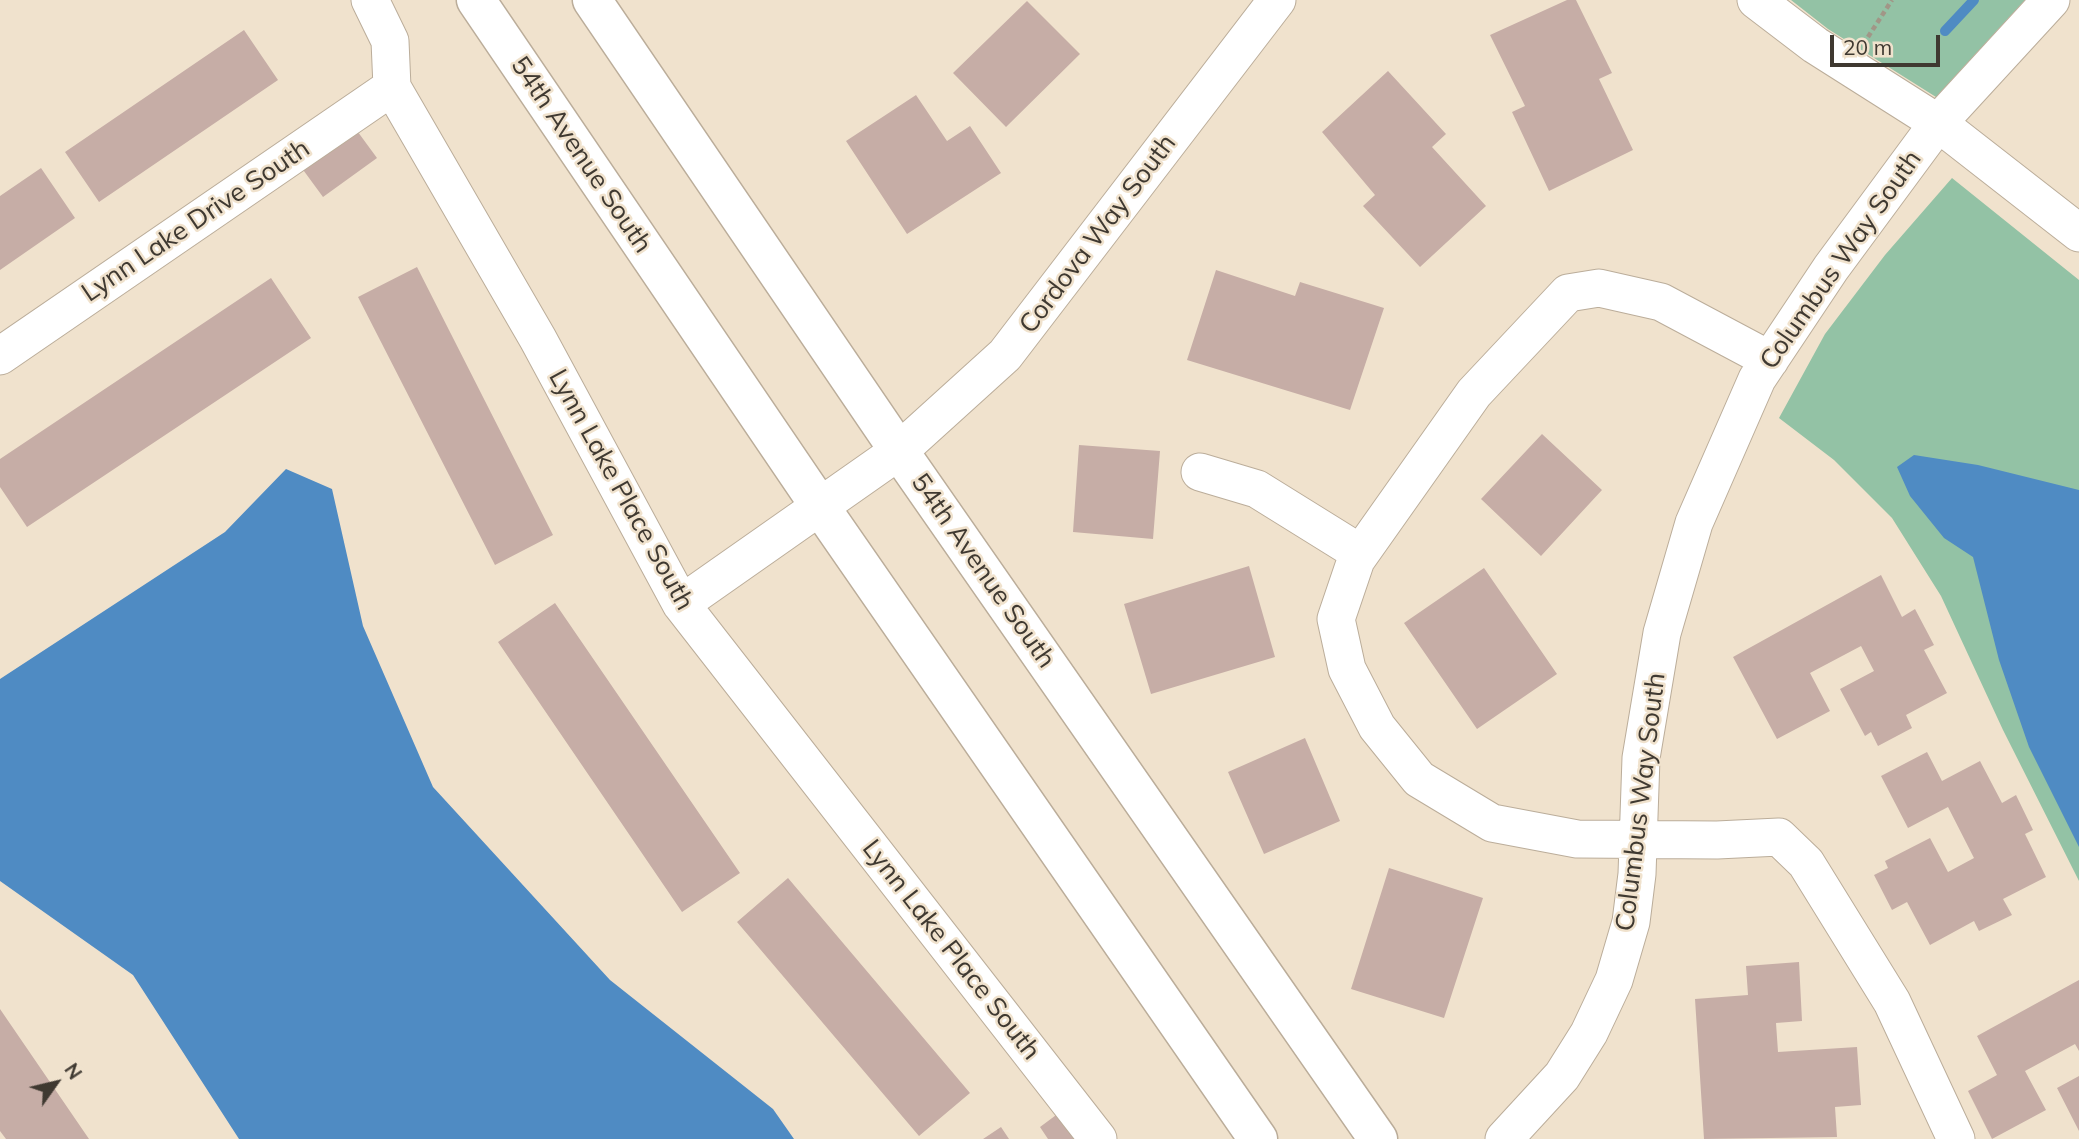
<!DOCTYPE html>
<style>
body{margin:0}
#map{position:relative;width:2079px;height:1139px;overflow:hidden;background:#f0e2cd;font-family:Mulish,sans-serif}
canvas{display:block}
.north{position:absolute;left:21px;top:1048px;width:70px;height:70px;-webkit-text-stroke:5px #f0e2cd;paint-order:stroke;rotate:56deg;font-size:19px;font-weight:700;line-height:28px;text-align:center;color:#3f3931}
.north::after{content:'';display:block;margin:auto;width:24px;height:32px;background:#3f3931;clip-path:polygon(50% 0,100% 100%,50% 72%,0 100%)}
.scale{position:absolute;left:1830px;top:35px;width:110px;height:32px;box-sizing:border-box;border:4px solid #3f3931;border-top:0;padding-left:9px;font-size:21px;line-height:24px;white-space:nowrap;color:#3f3931;-webkit-text-stroke:5px #f0e2cd;paint-order:stroke}
</style>
<div id="map">
<canvas width="2079" height="1139"></canvas>
<div class="north">N</div>
<div class="scale">20 m</div>
</div>
<script>
const c = document.querySelector('canvas').getContext('2d');
c.lineJoin = 'round';
function fillPath(path, color) {
  c.fillStyle = color;
  c.fill(path, 'evenodd');
}
function toPath(rows) {
  const path = new Path2D();
  for (const r of rows) {
    path.moveTo(r[0], r[1]);
    for (let i = 2; i < r.length; i += 2) path.lineTo(r[i], r[i + 1]);
  }
  return path;
}
function stroke(path, color, width, dash) {
  c.strokeStyle = color;
  c.lineWidth = width;
  c.lineCap = dash ? 'butt' : 'round';
  c.setLineDash(dash || []);
  c.stroke(path);
}
function drawText(font, color, halo, rows, align = 'center') {
  c.font = font + ' Mulish,sans-serif';
  c.lineWidth = 5;
  c.setLineDash([]);
  c.textBaseline = 'middle';
  c.strokeStyle = halo;
  c.fillStyle = color;
  for (const [text, x, y, turn = 0] of rows) {
    c.save();
    c.translate(x, y);
    c.rotate((+turn || 0) * Math.PI / 180);
    c.textAlign = isNaN(turn) ? turn : align;
    if (halo) c.strokeText(text, 0, 0);
    c.fillText(text, 0, 0);
    c.restore();
  }
}
fillPath(toPath([
 [1791,0,2025,0,1936,97,1828,29],
 [1952,178,2079,280,2079,881,2003,730,1941,596,1892,518,1834,460,1779,418,1825,334,1885,255]
]), '#93c2a5');
fillPath(toPath([
 [1914,455,1978,465,2079,490,2079,847,2029,747,1999,660,1973,557,1944,538,1910,496,1897,467],
 [286,469,332,489,363,626,433,787,610,980,773,1109,794,1139,239,1139,133,975,0,881,0,679,225,532]
]), '#4f8bc3');
stroke(toPath([
 [1945,31,1974,0]
]), '#4f8bc3', 10);
fillPath(toPath([
 [1567,0,1576,0,1612,73,1599,79,1633,150,1549,191,1512,112,1525,106,1490,35],
 [1027,1,1080,54,1006,127,953,73],
 [244,30,278,80,99,202,65,152],
 [1388,71,1446,134,1432,147,1486,206,1420,267,1363,206,1375,195,1322,132],
 [916,95,947,141,970,126,1001,173,907,234,846,141],
 [355,128,377,158,323,197,301,167],
 [41,168,75,218,0,270,0,196],
 [417,267,553,535,495,565,358,297],
 [1216,270,1295,296,1300,282,1384,308,1350,410,1187,360],
 [271,278,311,338,27,527,0,487,0,459],
 [1542,434,1602,490,1541,556,1481,499],
 [1079,445,1160,451,1153,539,1073,532],
 [1249,566,1275,657,1151,694,1124,604],
 [1484,568,1557,674,1477,729,1404,623],
 [1881,575,1902,617,1915,609,1934,645,1924,650,1947,693,1906,715,1912,728,1878,746,1871,732,1865,736,1840,689,1874,671,1861,646,1810,673,1830,711,1777,739,1733,657],
 [555,603,740,873,682,912,498,642],
 [1305,738,1340,821,1264,854,1228,772],
 [1927,752,1942,781,1980,761,2002,803,2016,795,2033,830,2025,834,2046,877,2003,899,2012,915,1979,931,1974,921,1930,945,1907,902,1892,910,1874,875,1888,868,1885,861,1930,838,1948,872,1974,858,1948,807,1908,828,1881,776],
 [1389,868,1483,898,1444,1018,1351,989],
 [788,878,970,1093,919,1136,737,922],
 [1799,962,1802,1021,1776,1023,1778,1052,1857,1047,1861,1105,1835,1107,1837,1137,1704,1139,1695,999,1748,995,1746,966],
 [2079,980,2079,1051,2075,1044,2025,1071,2046,1110,1992,1139,1968,1091,1997,1075,1977,1036],
 [0,1009,89,1139,6,1139,0,1131],
 [2079,1076,2079,1131,2057,1088],
 [1071,1104,1096,1139,1048,1139,1040,1127],
 [1001,1127,1009,1139,983,1139]
]), '#c6ada6');
const minor = toPath([
 [370,0,390,41,392,87,538,339,681,604,1098,1139],
 [1756,0,1815,45,1938,123,2079,233],
 [0,356,392,87],
 [1770,360,1661,302,1599,288,1568,293,1474,393,1356,560,1336,619,1347,669,1377,727,1419,779,1492,823,1577,839,1717,840,1779,837,1806,863,1892,1002,1956,1139],
 [1200,472,1257,489,1360,553],
 [681,604,899,451,1005,355,1277,0],
 [1504,1139,1562,1076,1589,1033,1614,980,1631,922,1637,874,1641,758,1662,633,1694,523,1757,379,1831,268,1938,123,2051,0]
]);
const major = toPath([
 [476,0,821,508,1258,1139],
 [592,0,899,451,1378,1139]
]);
stroke(minor, '#bbad9a', 39);
stroke(major, '#bbad9a', 41);
stroke(toPath([
 [1868,37,1892,0]
]), '#a19687', 4.5, [5, 3.5]);
stroke(minor, '#fff', 37);
stroke(major, '#fff', 38);
drawText('26px', '#3f3931', '#f0e2cd', [
 ["54th Avenue South",581,155,56],
 ["Lynn Lake Drive South",196,221,-34],
 ["Cordova Way South",1098,234,-53],
 ["Columbus Way South",1841,260,-55],
 ["Lynn Lake Place South",621,490,61],
 ["54th Avenue South",983,571,55],
 ["Columbus Way South",1641,802,-83],
 ["Lynn Lake Place South",951,950,52]
]);
</script>
